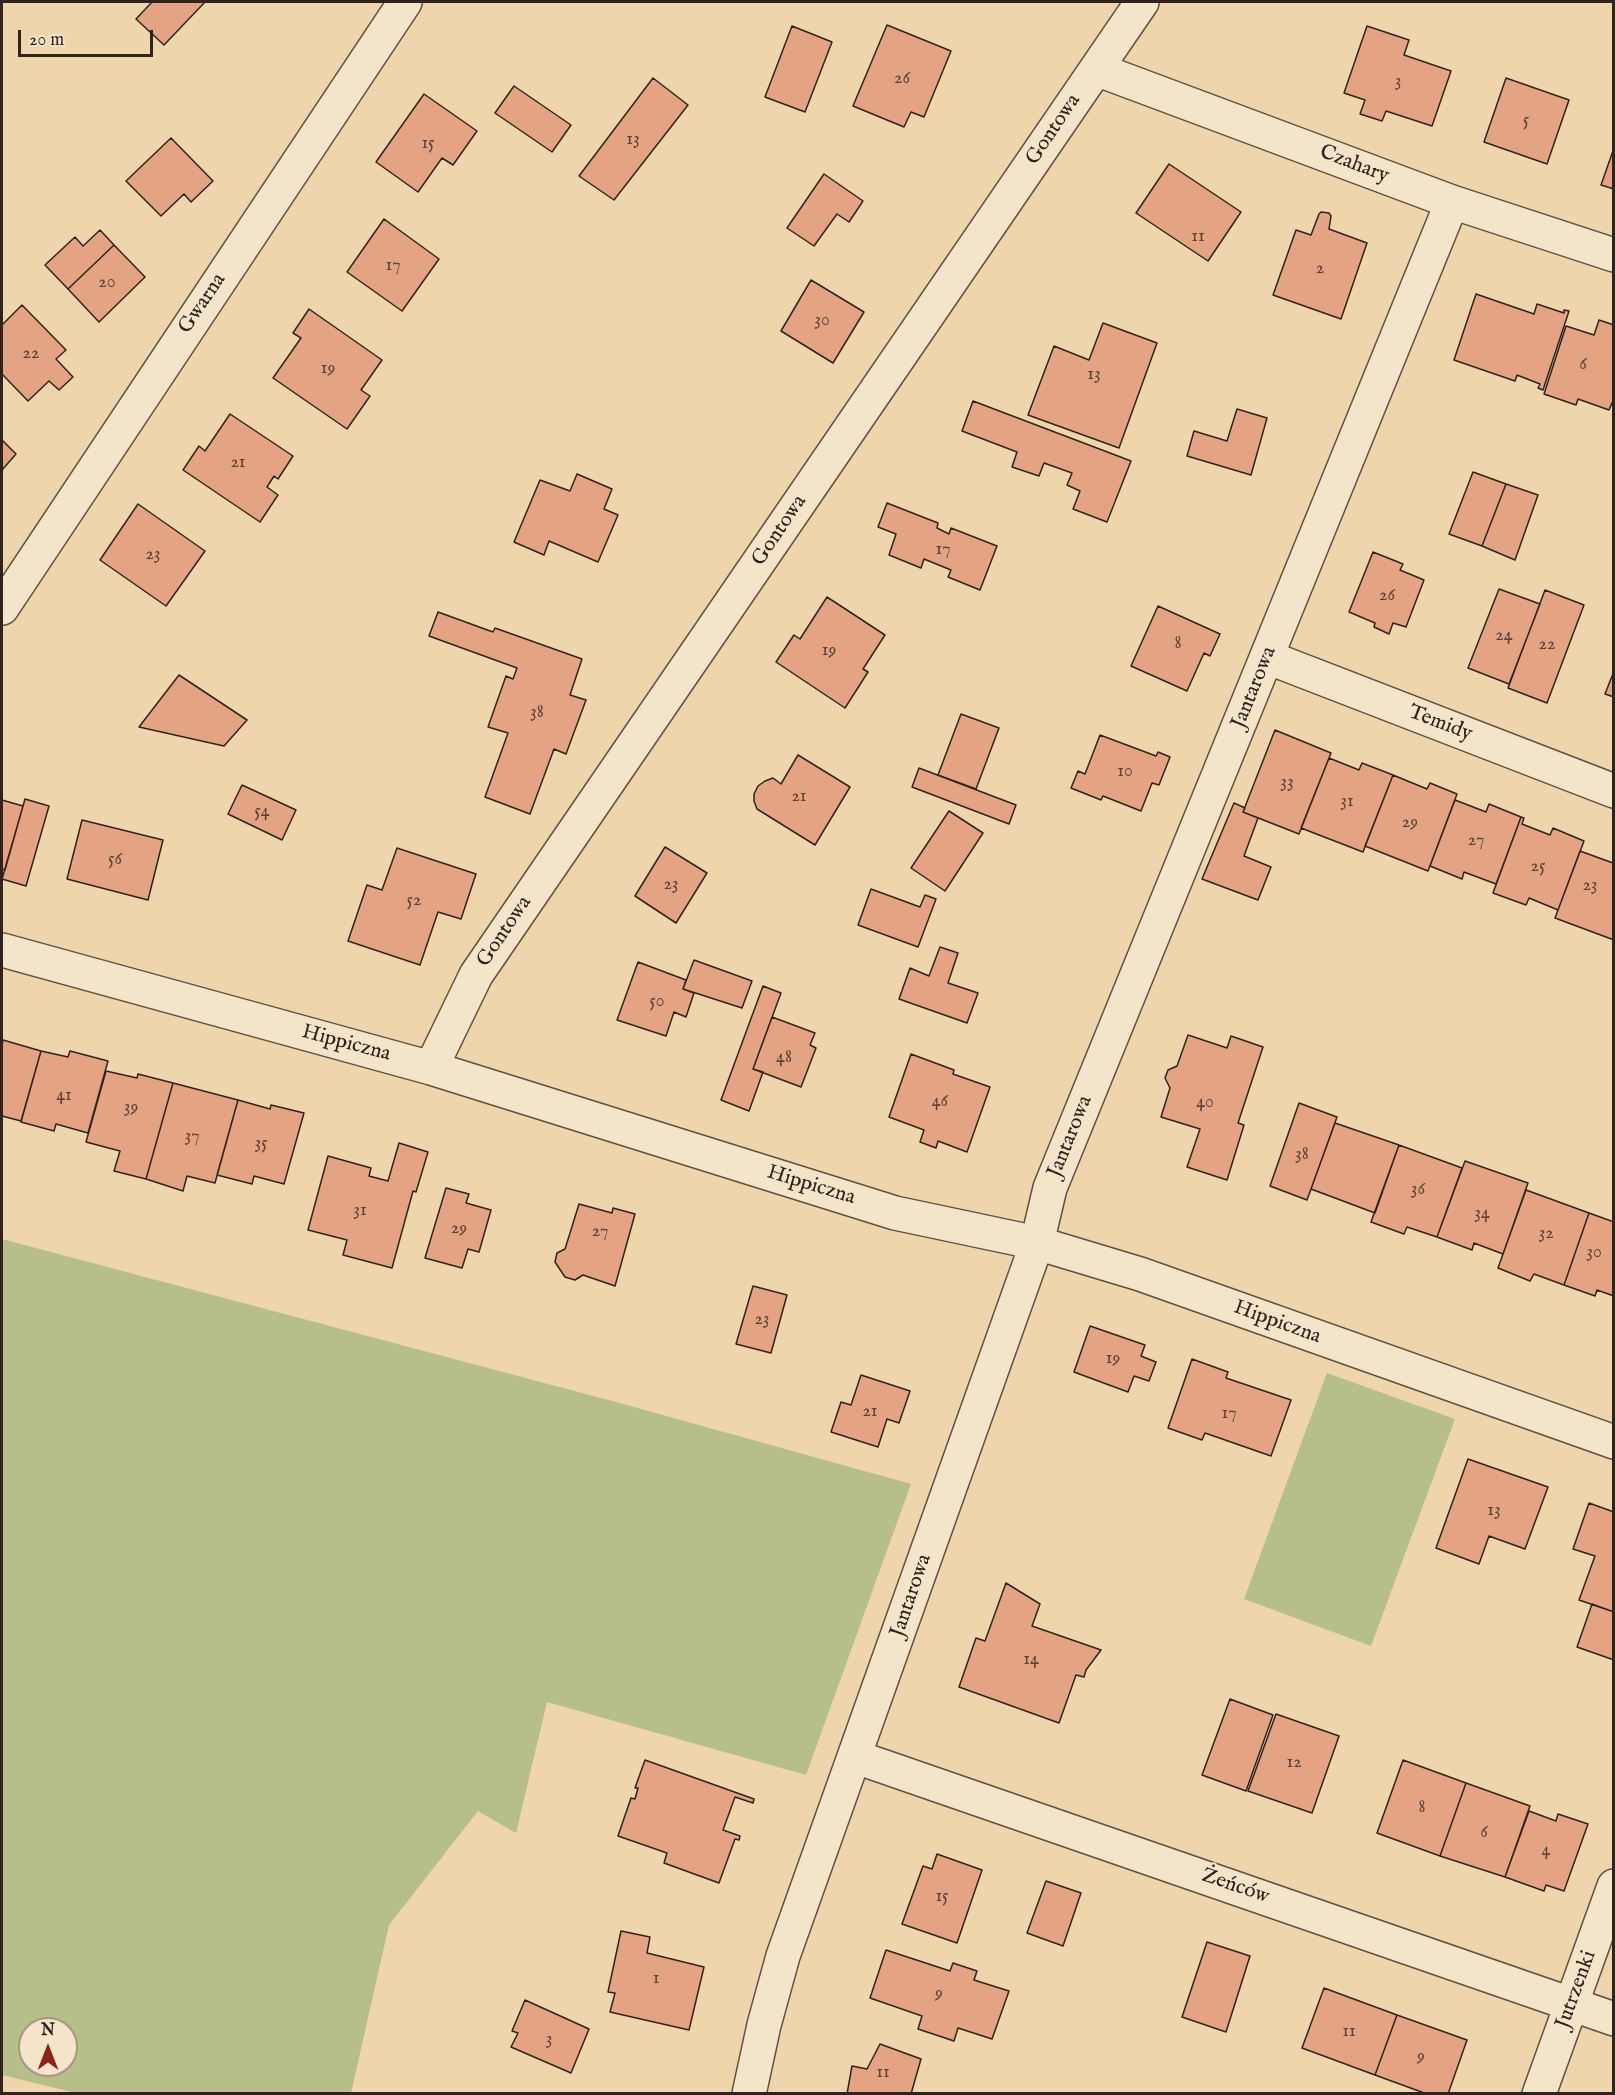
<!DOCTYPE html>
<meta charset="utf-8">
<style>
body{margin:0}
#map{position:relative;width:1615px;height:2095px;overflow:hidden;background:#eed5ac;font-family:"IM FELL English",serif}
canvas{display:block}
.frame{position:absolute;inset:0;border:3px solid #30231e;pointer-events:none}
.north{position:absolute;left:18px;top:2017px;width:60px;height:60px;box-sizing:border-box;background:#f4e4c9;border:2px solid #a69785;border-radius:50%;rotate:0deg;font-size:16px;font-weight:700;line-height:24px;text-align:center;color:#30231e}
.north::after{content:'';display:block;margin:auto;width:21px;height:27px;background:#8f2418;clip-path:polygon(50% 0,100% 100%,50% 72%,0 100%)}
.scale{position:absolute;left:18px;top:30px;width:135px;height:27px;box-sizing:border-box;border:3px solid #30231e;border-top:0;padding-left:8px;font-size:18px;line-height:21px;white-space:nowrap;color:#30231e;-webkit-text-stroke:4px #f4e4c9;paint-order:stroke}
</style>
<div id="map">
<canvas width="1615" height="2095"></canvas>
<div class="frame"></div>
<div class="north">N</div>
<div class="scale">20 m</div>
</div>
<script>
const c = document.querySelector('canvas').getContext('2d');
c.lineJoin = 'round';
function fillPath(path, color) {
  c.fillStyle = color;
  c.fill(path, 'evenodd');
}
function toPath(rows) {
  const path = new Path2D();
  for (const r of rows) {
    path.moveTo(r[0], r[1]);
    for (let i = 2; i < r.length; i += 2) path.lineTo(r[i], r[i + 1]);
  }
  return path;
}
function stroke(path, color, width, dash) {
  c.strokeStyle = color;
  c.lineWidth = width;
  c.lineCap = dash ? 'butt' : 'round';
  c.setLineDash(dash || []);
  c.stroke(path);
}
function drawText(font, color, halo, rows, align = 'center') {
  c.font = font + ' "IM FELL English",serif';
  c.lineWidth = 4.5;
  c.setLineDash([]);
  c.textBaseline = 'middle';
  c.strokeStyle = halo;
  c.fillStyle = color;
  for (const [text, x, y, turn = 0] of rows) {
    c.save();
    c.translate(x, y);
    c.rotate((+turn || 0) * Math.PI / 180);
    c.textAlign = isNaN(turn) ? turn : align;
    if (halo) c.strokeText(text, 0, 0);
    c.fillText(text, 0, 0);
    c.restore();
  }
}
fillPath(toPath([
 [2,1239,616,1402,911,1484,806,1775,547,1702,516,1833,478,1811,389,1925,351,2093,80,2094,2,2075],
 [30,2029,66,2029,66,2065,30,2065],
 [1327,1373,1455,1419,1371,1646,1244,1599]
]), '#b6be8b');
const building = toPath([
 [152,2,205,2,164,45,136,19,152,2],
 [887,25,951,51,924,117,911,112,904,127,853,106,887,25],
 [792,26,832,42,805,112,765,97,792,26],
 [1367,26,1409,40,1404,55,1451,71,1432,126,1386,111,1382,121,1360,114,1365,100,1344,93,1367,26],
 [653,78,688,105,614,200,579,176,653,78],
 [1506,78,1569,100,1547,164,1484,142,1506,78],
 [514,86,571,125,552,152,495,113,514,86],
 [424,94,477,131,453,165,442,158,418,192,376,162,424,94],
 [171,138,213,181,191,202,184,194,161,216,126,181,171,138],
 [1614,148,1614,189,1601,185,1614,148],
 [1169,164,1241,212,1208,261,1136,213,1169,164],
 [824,174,863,201,849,222,837,214,814,246,787,228,824,174],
 [1321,212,1329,213,1331,216,1329,229,1367,243,1341,319,1273,295,1296,230,1311,235,1319,214,1321,212],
 [384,219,439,259,402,311,347,272,384,219],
 [100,230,114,245,68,289,45,265,75,237,83,246,100,230],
 [114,245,145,277,99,322,68,289,114,245],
 [811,280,864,312,833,363,781,331,811,280],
 [1476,294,1534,314,1537,304,1564,313,1564,310,1569,311,1543,390,1538,388,1540,384,1517,375,1515,381,1454,360,1476,294],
 [22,305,66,350,56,359,73,377,59,390,49,381,28,401,2,374,2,322,3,324,22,305],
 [309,309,382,360,361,390,370,396,347,429,273,378,301,338,293,333,309,309],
 [1599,320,1614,325,1614,398,1609,410,1578,399,1576,405,1544,394,1566,326,1594,335,1599,320],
 [1103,323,1157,343,1119,448,1028,415,1054,346,1089,360,1103,323],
 [973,401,1131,461,1107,522,1073,509,1080,491,1067,485,1072,473,1044,463,1039,476,1012,467,1017,452,962,431,973,401],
 [1237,409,1267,418,1251,475,1187,456,1194,431,1227,441,1237,409],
 [230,414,293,456,278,479,274,476,267,487,278,495,260,522,183,470,199,446,205,451,230,414],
 [2,440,16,454,2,470,2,440],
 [1473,472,1506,484,1482,546,1449,534,1473,472],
 [577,474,612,489,604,509,618,515,598,562,549,541,544,555,514,542,540,480,570,491,577,474],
 [1506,484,1538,495,1515,560,1482,546,1506,484],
 [887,503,938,523,937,528,949,534,951,528,997,546,980,590,948,577,951,570,924,559,921,568,889,555,896,534,878,527,887,503],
 [138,504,205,551,166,606,100,560,138,504],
 [1373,552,1403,564,1400,570,1424,580,1406,627,1393,623,1389,634,1374,627,1375,623,1349,612,1373,552],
 [1499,589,1540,604,1509,684,1468,668,1499,589],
 [1545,590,1584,605,1547,703,1508,688,1545,590],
 [827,597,885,635,863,669,868,672,845,708,776,662,794,635,800,639,827,597],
 [1158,606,1220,634,1210,656,1204,653,1187,691,1131,666,1158,606],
 [438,612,493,632,495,628,582,659,570,695,586,700,566,754,554,749,530,814,485,797,508,733,488,727,506,676,513,679,517,668,429,636,438,612],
 [1614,671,1614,697,1605,694,1614,671],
 [179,675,247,720,224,746,139,727,179,675],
 [961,714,999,728,976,789,938,775,961,714],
 [1275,730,1331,753,1299,834,1243,812,1275,730],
 [1100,735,1156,756,1158,752,1170,757,1159,785,1152,783,1141,811,1103,796,1101,800,1071,788,1078,771,1085,774,1100,735],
 [798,755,850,787,815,845,757,809,754,801,754,794,758,786,765,781,773,778,781,784,798,755],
 [1329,758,1359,770,1362,763,1393,775,1363,852,1301,828,1329,758],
 [919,768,1016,805,1009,824,912,787,919,768],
 [1393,775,1427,789,1430,783,1457,794,1428,871,1365,846,1393,775],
 [242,785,296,810,282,840,228,814,242,785],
 [25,799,49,806,26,886,2,879,25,799],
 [2,800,23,806,5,870,2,869,2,800],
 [1455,800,1486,812,1489,804,1521,817,1496,884,1464,872,1462,879,1430,866,1455,800],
 [1234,803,1245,808,1243,812,1258,818,1244,856,1271,867,1258,900,1202,879,1234,803],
 [949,811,983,833,945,891,911,868,949,811],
 [1521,817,1524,818,1522,824,1550,835,1553,828,1584,841,1558,910,1529,898,1526,905,1493,893,1521,817],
 [82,820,163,840,148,900,67,879,82,820],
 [665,847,707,873,676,923,635,896,665,847],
 [397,848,476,874,461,919,438,912,420,965,348,941,367,885,382,890,397,848],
 [1580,851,1613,863,1614,860,1614,940,1555,918,1580,851],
 [871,889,920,907,925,895,936,899,918,947,858,925,871,889],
 [940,947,958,953,948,983,978,993,967,1023,899,999,910,968,929,976,940,947],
 [694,960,752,981,742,1008,683,989,694,960],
 [638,962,686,980,683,989,694,993,686,1017,674,1012,666,1036,617,1020,638,962],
 [763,986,781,993,753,1069,763,1072,749,1111,721,1100,763,986],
 [772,1017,815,1033,810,1045,816,1048,801,1087,753,1069,772,1017],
 [1188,1035,1227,1048,1231,1036,1263,1047,1238,1123,1244,1125,1227,1180,1187,1167,1200,1129,1161,1117,1170,1088,1165,1078,1168,1070,1177,1066,1188,1035],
 [3,1040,41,1051,21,1121,2,1116,2,1046,3,1040],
 [41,1051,68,1057,70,1051,108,1061,88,1133,56,1124,54,1131,21,1122,41,1051],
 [911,1054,954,1070,953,1074,990,1087,967,1152,938,1141,936,1148,920,1142,924,1130,889,1117,911,1054],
 [106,1071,137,1078,138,1074,173,1083,146,1179,114,1171,120,1151,86,1142,106,1071],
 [173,1083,238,1100,215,1183,187,1176,183,1191,146,1179,173,1083],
 [238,1100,270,1109,271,1105,304,1113,284,1184,254,1176,252,1184,217,1175,238,1100],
 [1299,1103,1337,1117,1307,1200,1270,1186,1299,1103],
 [1335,1123,1399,1145,1375,1213,1311,1189,1335,1123],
 [399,1143,428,1152,416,1192,413,1191,392,1268,343,1255,347,1240,308,1230,328,1156,371,1168,369,1176,388,1181,399,1143],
 [1399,1145,1462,1168,1437,1237,1407,1227,1404,1234,1371,1222,1399,1145],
 [1465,1161,1528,1183,1503,1254,1474,1243,1472,1250,1437,1237,1465,1161],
 [446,1188,469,1194,466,1203,491,1210,479,1252,468,1249,462,1268,425,1258,446,1188],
 [1526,1190,1589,1213,1564,1285,1534,1274,1530,1281,1498,1268,1526,1190],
 [579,1204,612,1213,613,1208,635,1214,615,1286,583,1275,575,1280,565,1277,555,1262,557,1253,565,1249,579,1204],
 [1589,1213,1614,1222,1614,1296,1597,1290,1595,1296,1564,1285,1589,1213],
 [753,1286,787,1295,771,1353,736,1344,753,1286],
 [1090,1326,1145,1345,1141,1356,1156,1362,1149,1381,1134,1376,1128,1392,1074,1372,1090,1326],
 [1192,1359,1228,1372,1226,1378,1291,1400,1271,1456,1205,1433,1202,1440,1168,1428,1192,1359],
 [861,1375,910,1391,899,1423,887,1419,878,1447,831,1432,841,1402,851,1405,861,1375],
 [1468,1459,1548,1487,1525,1549,1489,1536,1479,1564,1436,1548,1468,1459],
 [1589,1503,1614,1512,1614,1612,1579,1600,1595,1556,1573,1549,1589,1503],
 [1006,1583,1040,1604,1032,1626,1101,1650,1086,1670,1084,1677,1076,1675,1059,1723,959,1687,976,1638,985,1641,1006,1583],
 [1592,1604,1614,1612,1614,1660,1577,1647,1592,1604],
 [1230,1699,1273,1715,1246,1791,1202,1775,1230,1699],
 [1276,1714,1339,1736,1312,1813,1248,1791,1276,1714],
 [645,1760,754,1799,753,1803,735,1797,723,1830,740,1836,739,1840,735,1839,719,1883,664,1863,667,1853,618,1836,631,1798,635,1799,638,1788,635,1788,645,1760],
 [1403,1760,1466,1783,1440,1856,1377,1833,1403,1760],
 [1466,1783,1530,1806,1505,1877,1440,1856,1466,1783],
 [1529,1811,1556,1821,1558,1814,1588,1824,1564,1891,1546,1885,1544,1891,1505,1877,1529,1811],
 [937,1854,982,1870,957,1943,902,1924,923,1866,932,1869,937,1854],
 [1046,1881,1081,1893,1063,1946,1027,1933,1046,1881],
 [621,1931,650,1937,647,1953,704,1967,689,2030,610,2012,615,1993,608,1992,621,1931],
 [1207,1942,1250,1956,1226,2032,1182,2017,1207,1942],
 [886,1950,950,1971,953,1963,977,1971,974,1980,1009,1991,992,2039,958,2028,954,2041,918,2029,922,2016,870,1998,886,1950],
 [1324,1988,1397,2015,1375,2075,1302,2048,1324,1988],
 [525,2000,589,2029,571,2073,511,2047,518,2033,512,2031,525,2000],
 [1397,2015,1467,2040,1448,2094,1427,2094,1375,2075,1397,2015],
 [880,2044,921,2059,911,2094,847,2094,852,2066,867,2069,880,2044]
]);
fillPath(building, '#e4a484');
stroke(building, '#30231e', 1.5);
const minor = toPath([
 [1096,69,1452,202,1614,255],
 [2,608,405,2],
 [1267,657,1614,791],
 [2,950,431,1068,895,1213,1037,1243,1140,1274,1614,1442],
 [431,1068,476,975,1142,2],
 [856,1757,1614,2019],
 [749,2094,764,2025,783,1956,1037,1243,1050,1188,1452,202],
 [1539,2094,1614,1886]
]);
stroke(minor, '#605042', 36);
stroke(minor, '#f4e4c9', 33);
drawText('18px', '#5d4338', null, [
 ["26",902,79],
 ["3",1398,82],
 ["5",1526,121],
 ["13",633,140],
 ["15",428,144],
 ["11",1198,237],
 ["17",393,266],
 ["2",1320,269],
 ["20",107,283],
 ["30",822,321],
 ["22",31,354],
 ["6",1583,365],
 ["19",328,369],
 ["13",1094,375],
 ["21",238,463],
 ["17",943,550],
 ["23",153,555],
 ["26",1387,596],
 ["24",1504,636],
 ["8",1178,644],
 ["22",1547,645],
 ["19",829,651],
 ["38",537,713],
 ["10",1125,772],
 ["33",1287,783],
 ["21",799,797],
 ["31",1347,802],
 ["54",262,812],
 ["29",1410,823],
 ["27",1476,841],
 ["56",115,860],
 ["25",1538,867],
 ["23",671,885],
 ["23",1590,886],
 ["52",414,901],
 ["50",657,1002],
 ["48",784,1058],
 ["41",64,1096],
 ["46",940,1102],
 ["40",1205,1103],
 ["39",131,1108],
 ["37",192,1137],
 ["35",261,1144],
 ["38",1302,1155],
 ["36",1418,1190],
 ["31",360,1211],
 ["34",1482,1214],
 ["29",459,1229],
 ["27",600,1232],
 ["32",1546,1234],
 ["30",1594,1253],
 ["23",762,1320],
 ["19",1113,1359],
 ["21",870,1412],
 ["17",1229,1414],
 ["13",1494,1511],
 ["14",1031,1660],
 ["12",1294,1763],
 ["8",1422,1808],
 ["6",1484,1833],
 ["4",1546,1851],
 ["15",942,1897],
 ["1",656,1979],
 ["9",939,1994],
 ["11",1349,2032],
 ["3",549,2040],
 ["9",1421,2057],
 ["11",883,2073]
]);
drawText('21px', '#30231e', '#f4e4c9', [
 ["Gontowa",1054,130,-56],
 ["Czahary",1354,165,21],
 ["Gwarna",203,304,-56],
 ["Gontowa",780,531,-56],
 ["Jantarowa",1255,688,-68],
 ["Temidy",1440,724,21],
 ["Gontowa",505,932,-56],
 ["Hippiczna",346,1044,15],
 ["Jantarowa",1071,1137,-68],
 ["Hippiczna",811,1186,17],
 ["Hippiczna",1277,1323,20],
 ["Jantarowa",912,1596,-71],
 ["Żeńców",1235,1887,19],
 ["Jutrzenki",1577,1990,-70]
]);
</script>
